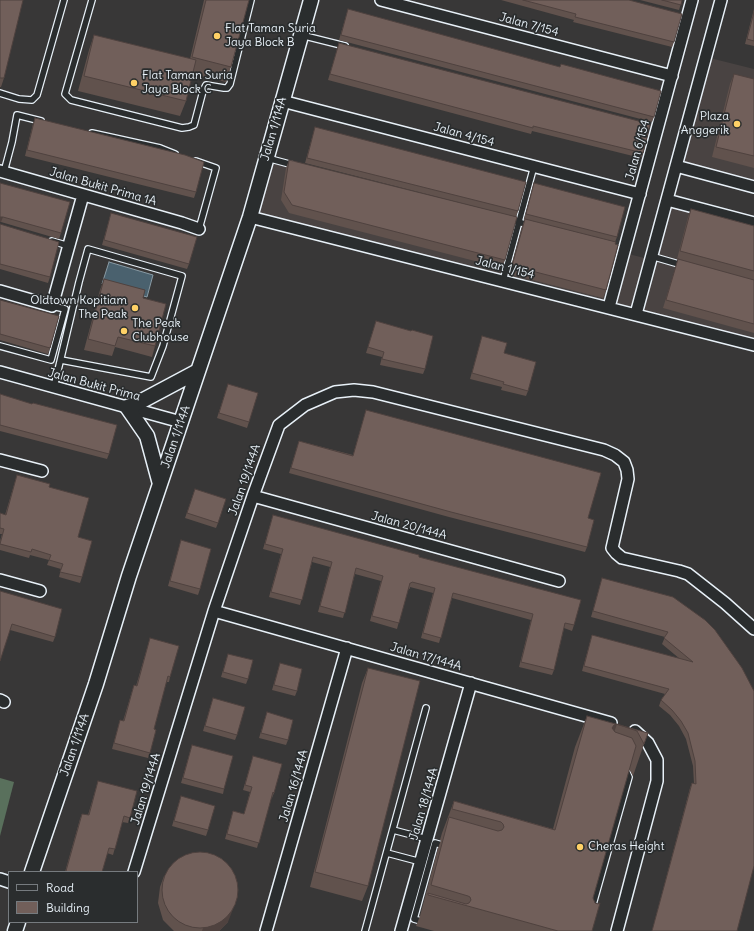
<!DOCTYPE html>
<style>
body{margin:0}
#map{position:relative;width:754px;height:931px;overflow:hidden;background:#383737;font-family:Delius,sans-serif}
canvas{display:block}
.legend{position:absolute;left:8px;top:871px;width:130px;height:52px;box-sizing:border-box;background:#2a2d2e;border:1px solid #767b7f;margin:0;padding:5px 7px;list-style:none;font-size:12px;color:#e8f1f8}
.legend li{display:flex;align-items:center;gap:8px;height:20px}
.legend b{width:20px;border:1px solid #767b7f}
</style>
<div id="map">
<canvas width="754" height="931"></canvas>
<ul class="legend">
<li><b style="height:5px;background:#2a2d2e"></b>Road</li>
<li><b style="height:11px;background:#715f5a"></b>Building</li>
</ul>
</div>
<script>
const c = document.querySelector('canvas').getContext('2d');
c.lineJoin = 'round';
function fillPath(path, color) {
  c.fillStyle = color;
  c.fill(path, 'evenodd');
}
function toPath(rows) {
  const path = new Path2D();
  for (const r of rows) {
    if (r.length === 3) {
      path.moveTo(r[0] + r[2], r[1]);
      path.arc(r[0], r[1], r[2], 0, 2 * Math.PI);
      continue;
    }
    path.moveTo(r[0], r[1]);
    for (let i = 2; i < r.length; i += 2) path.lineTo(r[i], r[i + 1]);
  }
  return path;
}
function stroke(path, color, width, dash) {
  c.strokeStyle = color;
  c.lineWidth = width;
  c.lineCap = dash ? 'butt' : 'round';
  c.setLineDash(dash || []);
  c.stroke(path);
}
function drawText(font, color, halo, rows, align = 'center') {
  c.font = font + ' Delius,sans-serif';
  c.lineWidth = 3.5;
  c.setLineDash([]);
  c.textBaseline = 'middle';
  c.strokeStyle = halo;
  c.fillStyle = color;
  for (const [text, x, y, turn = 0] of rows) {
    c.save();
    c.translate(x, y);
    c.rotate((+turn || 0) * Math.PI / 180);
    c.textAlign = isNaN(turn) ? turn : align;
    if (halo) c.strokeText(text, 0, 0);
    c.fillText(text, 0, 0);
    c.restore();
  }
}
fillPath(toPath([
 [710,58,754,69,754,182,682,163],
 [273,163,656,261,670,203,754,226,754,342,259,214]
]), '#494342');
fillPath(toPath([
 [0,778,14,782,0,836]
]), '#59705c');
const water = toPath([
 [109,262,153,275,147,297,102,284,109,262]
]);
fillPath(water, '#4a616e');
stroke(water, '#899ba5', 1);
const service = toPath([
 [92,0,65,94,71,100,182,128,189,127,194,125,203,91,206,85,224,88,227,88,230,84,251,0],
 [301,35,345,46],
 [0,93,19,99,32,100,37,95,64,0],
 [92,133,160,148,175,154],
 [267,158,293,165],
 [196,161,216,168,199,229],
 [4,172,12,142,17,115,41,121],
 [509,220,530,225],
 [52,241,69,246],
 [651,256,682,265],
 [503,281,534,166],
 [0,346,51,360,65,309,52,306],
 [54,387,79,282,88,249,182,276,163,346,151,377,61,360],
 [393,830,427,839],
 [387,853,421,862],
 [592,908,629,777,625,768],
 [424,922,414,919,435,843,445,846],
 [365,931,426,708]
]);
const minor = toPath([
 [381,0,672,76],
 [282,101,640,194],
 [676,166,754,187],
 [0,171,182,223,199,229],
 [667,200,754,223],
 [250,217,754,345],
 [0,291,52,306,83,195],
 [609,307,692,0],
 [636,314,721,0],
 [0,372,181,422],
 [0,460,42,471],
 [253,496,559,581],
 [0,580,40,591],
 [214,611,611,723],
 [0,700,4,702],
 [134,872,214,611,253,496,279,425,305,405,335,392,354,390,373,392,604,450,615,455,624,462,627,470,628,479,612,548,616,553,622,558,679,571,688,574,725,603,754,629],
 [0,879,9,882],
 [266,931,347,648],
 [401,931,471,683],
 [617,931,657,781,657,760,648,743,635,731]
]);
const tertiary = toPath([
 [160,484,147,436,127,407,138,403,198,371],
 [32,872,96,684,129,576,250,217,311,0],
 [15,931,18,922]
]);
stroke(service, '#e8f1f8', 8);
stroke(minor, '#e8f1f8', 14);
stroke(tertiary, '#e8f1f8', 17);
stroke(service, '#2a2d2e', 5.5);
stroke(minor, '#2a2d2e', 11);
stroke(tertiary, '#2a2d2e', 14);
fillPath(toPath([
 [0,0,4,78,1,87,0,87],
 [204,0,249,0,231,67,226,82,192,74,186,101,180,116,78,91,89,50,94,35,190,59],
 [501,0,629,0,674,42,672,47,573,22,574,20],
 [640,0,682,0,679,10],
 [348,9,654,117,652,122,339,40],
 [754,9,754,46,745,44],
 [339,43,643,153,641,158,532,131,531,134,328,80],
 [734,74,754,79,754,168,712,157,730,84],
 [35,118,196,192,194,198,25,156,33,124],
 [315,127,518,211,516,217,305,163],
 [289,160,505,260,502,268,289,213,281,200,286,168],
 [0,183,61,233,59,239,1,222],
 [534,183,617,237,615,242,524,219],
 [691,209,754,226,754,280,677,259,688,217],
 [111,213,189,264,187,269,102,245],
 [525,219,606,290,603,298,509,274,522,227],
 [0,224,50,277,48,283,0,269],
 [678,259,754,280,754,333,663,308],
 [104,279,143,298,155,346,152,357,115,347,112,356,84,350,100,290],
 [0,300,50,348,48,354,0,340],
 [376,321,411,331,425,369,423,374,380,365,382,357,366,353],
 [482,336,504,353,528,391,526,396,501,390,502,387,470,379],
 [226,390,249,422,247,428,217,418],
 [0,394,109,454,107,459,0,431],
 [366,410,588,518,587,547,585,552,449,517,289,473,299,441,353,455],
 [17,475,49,487,78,537,82,577,80,583,59,577,61,569,47,565,49,560,30,555,29,558,0,550,0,541,2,534,0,534,0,513,5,515],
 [195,489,218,523,216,528,185,518],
 [273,515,419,557,574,625,572,631,564,628,554,670,552,675,519,667,531,620,452,598,439,643,421,638,433,593,410,587,410,589,408,588,397,629,370,621,381,581,355,574,343,618,318,612,330,567,312,562,300,605,269,597,281,554,263,549],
 [181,540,200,589,198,595,168,586],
 [602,578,705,620,737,931,652,931,690,788,692,783,694,784,693,766,686,739,679,726,670,715,659,706,661,700,665,694,582,671,592,635,680,659,662,644,665,637,591,617],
 [0,591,55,637,53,642,10,630],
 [150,638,170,677,169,682,166,682,154,729,150,753,148,758,112,749,120,720,123,721,134,685,136,686],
 [228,654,248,679,246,684,221,677],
 [280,663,297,691,295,696,272,690],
 [368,668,368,886,362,901,310,887,362,683],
 [213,698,237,735,235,740,203,731],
 [267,712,288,740,286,745,259,738],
 [587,716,648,733,644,744,633,776,629,769,593,898,592,931,434,931,416,926,420,916,438,848,441,840,440,840,442,833,454,801,553,829,575,747],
 [192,745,224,789,223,794,181,783],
 [253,756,274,793,272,798,271,798,257,848,225,839,233,811,244,814,250,792,243,790],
 [98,781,130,818,128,823,122,822,113,855,107,853,102,872,65,872,80,819,82,814,88,815],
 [181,796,208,830,206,836,172,826],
 [164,876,228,922,219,931,174,931,163,920,158,903,160,887]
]), '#61524d');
fillPath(toPath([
 [0,217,3,217,1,222,0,222],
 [617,724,606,756,612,728,614,725],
 [238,896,228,922,219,931,202,931,203,928]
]), '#4f423f');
const building = toPath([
 [0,0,23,0,4,78,0,78,0,0],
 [206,0,249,0,231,67,192,57,206,0],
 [523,0,629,0,682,14,674,42,575,17,576,14,523,0],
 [662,0,682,0,681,5,662,0],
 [348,9,560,67,561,64,661,91,654,117,341,35,348,9],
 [754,12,754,41,747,39,754,12],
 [94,35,196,60,186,101,84,76,94,35],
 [339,43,650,124,643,153,533,126,533,128,330,74,339,43],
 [734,74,754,79,754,156,716,147,734,74],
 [35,118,185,155,204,162,196,192,27,150,35,118],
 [315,127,526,182,518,211,307,158,315,127],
 [289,160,517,217,505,260,292,205,284,192,289,160],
 [0,183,70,202,61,233,3,217,0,217,0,183],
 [534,183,625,207,617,237,526,214,534,183],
 [691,209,754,226,754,271,680,251,691,209],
 [111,213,197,237,189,264,104,240,111,213],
 [525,219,616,242,615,244,618,245,606,290,512,266,525,219],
 [0,224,59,242,50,277,0,264,0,224],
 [678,259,754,280,754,324,666,300,678,259],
 [104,279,145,290,143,298,166,304,155,346,118,337,115,346,88,339,104,279],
 [0,300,59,316,50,348,0,334,0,300],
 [376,321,411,331,412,330,433,336,425,369,382,359,384,352,368,347,376,321],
 [482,336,507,343,504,353,536,362,528,391,503,384,504,382,472,373,482,336],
 [228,384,258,393,249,422,219,413,228,384],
 [0,394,32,404,33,403,117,425,109,454,0,425,0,394],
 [366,410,601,473,588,518,594,520,587,547,451,512,291,468,299,441,353,456,366,410],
 [17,475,50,484,49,487,89,498,78,537,92,541,82,577,60,572,63,564,49,560,51,555,32,549,31,552,0,544,4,529,0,528,0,513,6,515,17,475],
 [195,489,226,499,218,523,187,513,195,489],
 [273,515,419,555,419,557,581,600,574,625,565,623,554,670,521,662,533,614,453,593,441,638,423,633,435,588,412,582,411,583,410,583,399,623,372,616,383,576,356,568,345,613,320,606,332,562,313,557,302,600,271,592,283,549,265,544,273,515],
 [181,540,211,549,200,589,170,581,181,540],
 [602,578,673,597,705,620,715,630,742,668,754,691,754,866,737,931,652,931,692,783,696,784,695,761,688,733,681,721,672,710,661,700,669,689,584,666,592,635,693,662,664,638,668,632,593,611,602,578],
 [0,591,62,609,55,637,12,624,0,661,0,591],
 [150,638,179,646,170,677,168,676,154,729,156,730,150,753,114,743,120,720,124,721,134,685,137,686,150,638],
 [228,654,253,660,248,679,223,672,228,654],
 [280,663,302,669,297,691,274,685,280,663],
 [368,668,420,681,368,886,315,872,368,668],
 [213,698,245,707,237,735,205,726,213,698],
 [267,712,293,720,288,740,261,733,267,712],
 [587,716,648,733,644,744,637,731,617,724,614,725,612,728,615,732,632,738,636,746,593,898,595,903,598,904,600,903,592,931,558,931,428,895,428,893,466,904,469,903,471,900,470,897,468,896,431,885,449,817,498,831,502,830,504,827,503,824,501,822,452,809,454,801,555,830,587,716],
 [192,745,233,756,224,789,183,778,192,745],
 [253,756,282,764,274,793,273,792,259,843,227,834,233,811,244,814,252,787,245,785,253,756],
 [98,781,137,791,130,818,124,816,115,849,109,848,102,872,69,872,66,871,82,814,89,815,98,781],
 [181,796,215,806,208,830,174,821,181,796],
 [200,890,38]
]);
fillPath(building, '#715f5a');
stroke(building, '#4f423f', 1);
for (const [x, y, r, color] of [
 [217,36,4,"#ffd166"],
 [134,83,4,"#ffd166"],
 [737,124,4,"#ffd166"],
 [135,308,4,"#ffd166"],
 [124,331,4,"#ffd166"],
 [580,847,4,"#ffd166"]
]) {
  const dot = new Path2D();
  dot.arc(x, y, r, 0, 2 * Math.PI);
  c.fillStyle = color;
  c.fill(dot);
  stroke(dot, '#2a2d2e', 1.5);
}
drawText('12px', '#e8f1f8', '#2a2d2e', [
 ["Jalan 7/154",529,25,15],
 ["Jalan 1/114A",274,129,-74],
 ["Jalan 4/154",464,135,15],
 ["Jalan 6/154",638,150,-75],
 ["Jalan Bukit Prima 1A",103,187,16],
 ["Jalan 1/154",505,268,14],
 ["Jalan Bukit Prima",94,385,15],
 ["Jalan 1/114A",176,437,-71],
 ["Jalan 19/144A",245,480,-71],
 ["Jalan 20/144A",409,526,15],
 ["Jalan 17/144A",426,657,16],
 ["Jalan 1/114A",75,745,-71],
 ["Jalan 16/144A",294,786,-74],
 ["Jalan 19/144A",146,789,-73],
 ["Jalan 18/144A",424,804,-74]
]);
drawText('12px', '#e8f1f8', '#2a2d2e', [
 ["Flat Taman Suria",225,29],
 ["Jaya Block B",225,43],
 ["Flat Taman Suria",142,76],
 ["Jaya Block C",142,90],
 ["Plaza",729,117,"right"],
 ["Anggerik",729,131,"right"],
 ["Oldtown Kopitiam",127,301,"right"],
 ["The Peak",127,315,"right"],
 ["The Peak",132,324],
 ["Clubhouse",132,338],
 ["Cheras Height",588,847]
], 'left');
</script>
